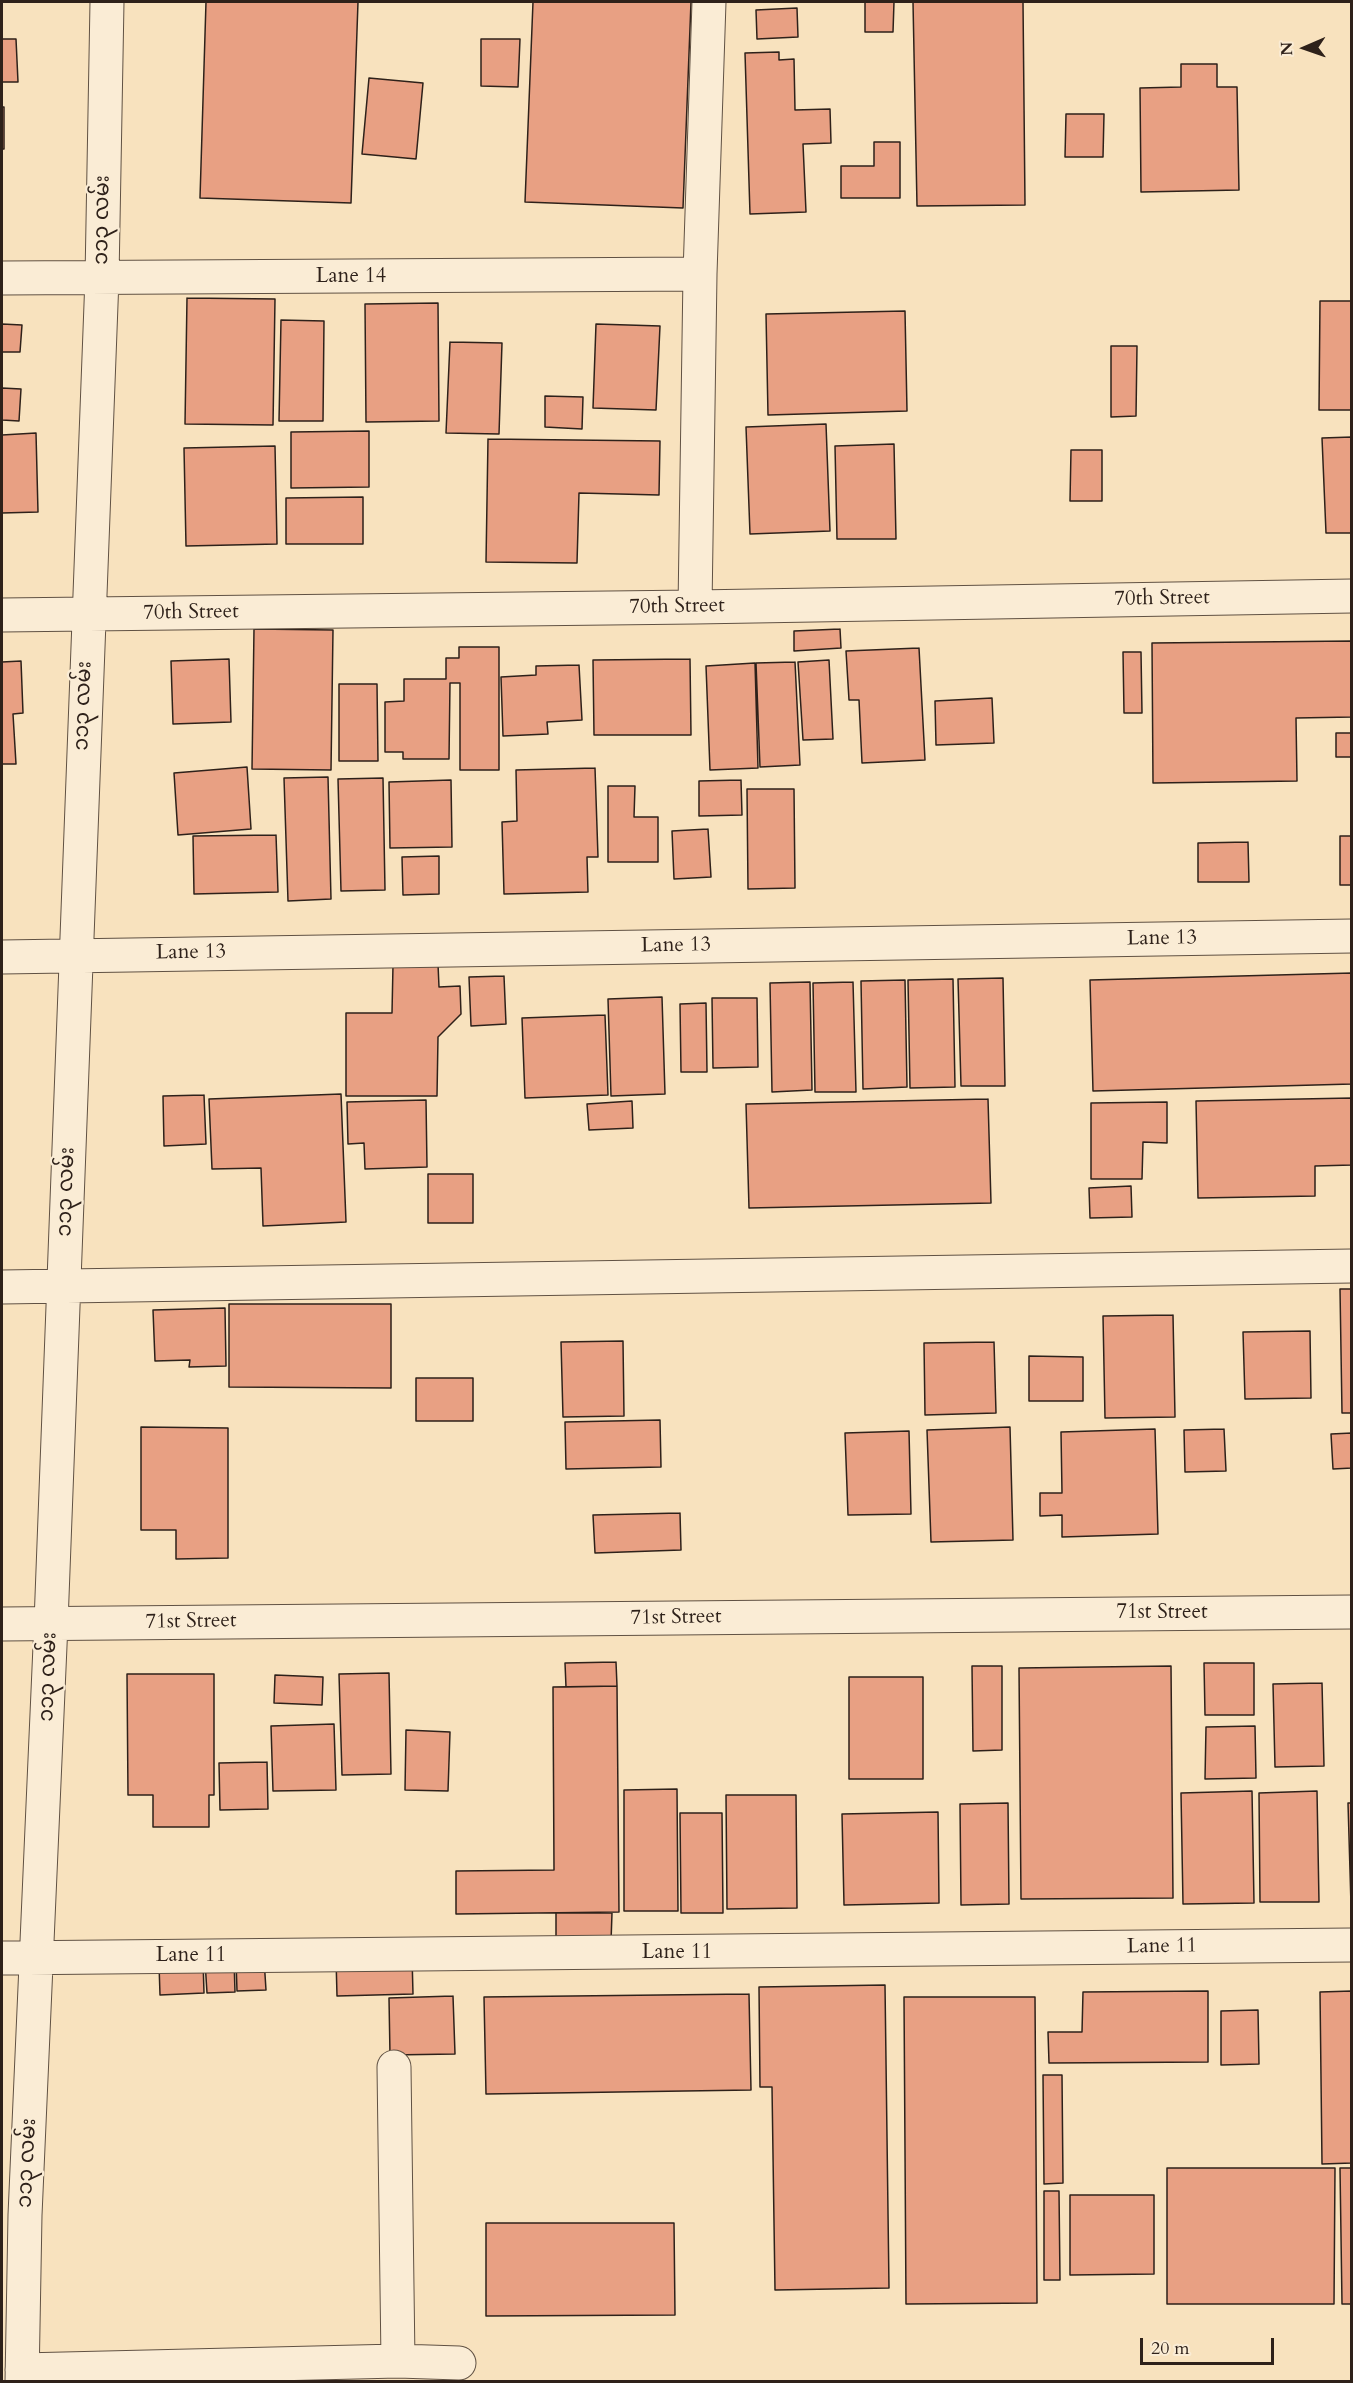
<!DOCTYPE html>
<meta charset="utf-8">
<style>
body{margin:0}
#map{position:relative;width:1353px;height:2383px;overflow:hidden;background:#f8e2be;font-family:Cardo,serif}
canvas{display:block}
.frame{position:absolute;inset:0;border:3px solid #2e211a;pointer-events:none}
.north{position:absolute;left:1275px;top:18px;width:60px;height:60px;-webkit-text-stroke:4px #faecd5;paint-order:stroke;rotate:268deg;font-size:16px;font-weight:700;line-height:24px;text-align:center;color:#2e211a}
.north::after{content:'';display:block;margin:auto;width:21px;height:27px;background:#2e211a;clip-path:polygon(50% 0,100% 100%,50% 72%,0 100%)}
.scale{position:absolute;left:1140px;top:2338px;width:134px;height:27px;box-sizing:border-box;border:3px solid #2e211a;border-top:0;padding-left:8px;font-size:18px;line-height:21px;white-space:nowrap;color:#2e211a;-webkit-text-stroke:4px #faecd5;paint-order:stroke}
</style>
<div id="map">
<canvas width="1353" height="2383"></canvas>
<div class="frame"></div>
<div class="north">N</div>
<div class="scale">20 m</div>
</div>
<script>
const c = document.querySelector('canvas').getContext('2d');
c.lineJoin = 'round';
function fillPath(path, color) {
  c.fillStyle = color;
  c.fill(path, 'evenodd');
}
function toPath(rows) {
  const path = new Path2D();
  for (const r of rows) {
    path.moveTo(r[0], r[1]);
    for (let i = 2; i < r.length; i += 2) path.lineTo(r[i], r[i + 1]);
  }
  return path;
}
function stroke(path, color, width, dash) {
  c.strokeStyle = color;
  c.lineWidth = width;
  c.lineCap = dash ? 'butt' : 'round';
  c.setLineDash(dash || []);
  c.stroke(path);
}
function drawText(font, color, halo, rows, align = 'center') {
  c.font = font + ' Cardo,"Noto Sans Myanmar",serif';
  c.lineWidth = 4.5;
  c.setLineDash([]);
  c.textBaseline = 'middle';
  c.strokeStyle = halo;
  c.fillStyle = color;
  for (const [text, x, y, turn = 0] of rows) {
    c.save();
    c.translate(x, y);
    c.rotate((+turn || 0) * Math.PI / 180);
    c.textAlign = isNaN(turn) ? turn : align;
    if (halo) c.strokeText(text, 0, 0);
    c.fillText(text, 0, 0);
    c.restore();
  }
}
const building = toPath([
 [206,2,358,2,351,203,200,198,206,2],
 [533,2,691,2,683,208,525,202,533,2],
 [865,2,894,2,893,32,865,32,865,2],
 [913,2,1023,2,1025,205,917,206,913,2],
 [797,8,798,37,757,39,756,10,797,8],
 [2,39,16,39,18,82,2,82,2,39],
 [481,39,520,39,518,87,481,86,481,39],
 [779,52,779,60,794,59,795,110,830,109,831,143,803,144,806,212,750,214,745,53,779,52],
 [1181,64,1217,64,1217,87,1237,87,1239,190,1141,192,1140,88,1181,87,1181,64],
 [369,78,423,83,416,159,362,154,369,78],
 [2,107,4,107,4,149,2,149,2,107],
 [1066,114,1104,114,1103,157,1065,157,1066,114],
 [874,142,900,142,900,198,841,198,841,166,874,166,874,142],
 [187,298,275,299,273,425,185,424,187,298],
 [1320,301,1352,301,1352,410,1319,410,1320,301],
 [438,303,439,421,366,422,365,304,438,303],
 [905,311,907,411,768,415,766,314,905,311],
 [281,320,324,321,323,421,279,421,281,320],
 [2,324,22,325,20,352,2,352,2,324],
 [596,324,660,326,656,410,593,408,596,324],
 [450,342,502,343,499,434,446,433,450,342],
 [1111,346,1137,346,1136,416,1111,417,1111,346],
 [2,388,21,389,19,421,2,420,2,388],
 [545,396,583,397,582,429,545,427,545,396],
 [826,424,830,531,750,534,746,427,826,424],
 [369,431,369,487,291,488,291,432,369,431],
 [36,433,38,512,2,513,2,435,36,433],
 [1352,437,1352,533,1326,533,1322,438,1352,437],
 [488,439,660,441,659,495,579,493,577,563,486,562,488,439],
 [894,444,896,539,837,539,835,446,894,444],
 [275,446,277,544,186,546,184,448,275,446],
 [1071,450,1102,450,1102,501,1070,501,1071,450],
 [363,497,363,544,286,544,286,498,363,497],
 [254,629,333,630,331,770,252,769,254,629],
 [840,629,841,648,794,651,794,631,840,629],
 [1352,641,1352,717,1296,718,1297,781,1153,783,1152,643,1352,641],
 [459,647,499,647,499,770,460,770,460,683,450,683,449,759,403,759,403,752,385,752,385,702,404,701,404,679,446,679,446,658,459,658,459,647],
 [919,648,925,760,862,763,859,700,849,700,846,651,919,648],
 [1123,652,1141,652,1142,713,1124,713,1123,652],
 [229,659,231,722,173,724,171,661,229,659],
 [690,659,691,735,594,735,593,660,690,659],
 [829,660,833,739,803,740,798,662,829,660],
 [21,661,23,713,13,714,16,764,2,764,2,662,21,661],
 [795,662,800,765,760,767,756,663,795,662],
 [755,663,758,768,710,770,706,666,755,663],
 [579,665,582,720,547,722,548,734,503,736,501,677,536,675,536,666,579,665],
 [339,684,377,684,378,761,339,761,339,684],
 [992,698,994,743,936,745,935,701,992,698],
 [1336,733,1352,733,1352,757,1336,757,1336,733],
 [247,767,251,829,178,835,174,773,247,767],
 [595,768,598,857,587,857,588,892,504,894,502,822,517,821,516,770,595,768],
 [328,777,331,899,288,901,284,778,328,777],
 [383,778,385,890,341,891,338,779,383,778],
 [451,780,452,847,390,848,389,782,451,780],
 [741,780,742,815,699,816,699,781,741,780],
 [608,786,635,786,634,817,658,817,658,862,608,862,608,786],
 [747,789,794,789,795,888,748,889,747,789],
 [708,829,711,877,674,879,672,831,708,829],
 [276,835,278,892,194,894,193,836,276,835],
 [1340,836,1352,836,1352,885,1340,885,1340,836],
 [1248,842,1249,882,1198,882,1198,843,1248,842],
 [439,856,439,894,403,895,402,857,439,856],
 [438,964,439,987,460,986,461,1014,438,1037,437,1096,346,1096,346,1013,392,1013,393,965,438,964],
 [1352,973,1352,1084,1093,1091,1090,980,1352,973],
 [504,976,506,1024,471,1026,469,977,504,976],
 [1003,978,1005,1086,961,1086,958,979,1003,978],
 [953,979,955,1087,910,1088,908,980,953,979],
 [905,980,907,1087,863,1089,861,981,905,980],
 [810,982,812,1090,772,1092,770,983,810,982],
 [853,982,856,1092,815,1092,813,983,853,982],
 [662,997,665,1094,611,1096,608,999,662,997],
 [712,998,757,998,758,1067,713,1068,712,998],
 [706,1003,707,1072,681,1072,680,1004,706,1003],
 [605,1015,608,1095,525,1098,522,1018,605,1015],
 [341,1094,346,1222,263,1226,261,1168,212,1169,209,1099,341,1094],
 [204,1095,206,1144,164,1146,163,1096,204,1095],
 [1352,1098,1352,1165,1315,1166,1315,1196,1198,1198,1196,1101,1352,1098],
 [988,1099,991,1203,749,1208,746,1104,988,1099],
 [426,1100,427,1167,365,1169,364,1143,348,1144,347,1102,426,1100],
 [632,1101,633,1128,589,1130,587,1104,632,1101],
 [1167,1102,1167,1143,1143,1142,1142,1179,1091,1179,1091,1103,1167,1102],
 [428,1174,473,1174,473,1223,428,1223,428,1174],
 [1131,1186,1132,1217,1090,1218,1089,1188,1131,1186],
 [1340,1289,1352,1289,1352,1413,1342,1413,1340,1289],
 [229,1304,391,1304,391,1388,229,1387,229,1304],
 [225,1308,226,1366,189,1367,190,1360,155,1361,153,1310,225,1308],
 [1173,1315,1175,1417,1105,1418,1103,1316,1173,1315],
 [1310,1331,1311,1398,1245,1399,1243,1332,1310,1331],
 [623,1341,624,1416,563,1417,561,1342,623,1341],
 [994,1342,996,1413,925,1415,924,1343,994,1342],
 [1029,1356,1083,1357,1083,1401,1029,1401,1029,1356],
 [416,1378,473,1378,473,1421,416,1421,416,1378],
 [660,1420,661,1467,566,1469,565,1422,660,1420],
 [141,1427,228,1428,228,1558,176,1559,176,1530,141,1530,141,1427],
 [1010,1427,1013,1540,931,1542,927,1430,1010,1427],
 [1155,1429,1158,1534,1062,1537,1062,1515,1040,1516,1040,1493,1062,1493,1061,1432,1155,1429],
 [1224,1429,1226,1471,1185,1472,1184,1430,1224,1429],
 [909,1431,911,1514,848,1515,845,1433,909,1431],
 [1352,1433,1352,1468,1333,1469,1331,1434,1352,1433],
 [680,1513,681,1550,595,1553,593,1515,680,1513],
 [616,1662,617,1686,566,1687,565,1663,616,1662],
 [1204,1663,1254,1663,1254,1715,1205,1715,1204,1663],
 [972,1666,1002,1666,1002,1750,973,1751,972,1666],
 [1171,1666,1173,1898,1021,1899,1019,1668,1171,1666],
 [389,1673,391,1774,342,1775,339,1674,389,1673],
 [127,1674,214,1674,214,1795,209,1795,209,1827,153,1827,153,1795,128,1795,127,1674],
 [275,1675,323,1677,322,1705,274,1703,275,1675],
 [849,1677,923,1677,923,1779,849,1779,849,1677],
 [1322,1683,1324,1766,1275,1767,1273,1684,1322,1683],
 [617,1686,619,1912,456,1914,456,1871,554,1870,553,1687,617,1686],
 [334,1724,336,1790,273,1791,271,1726,334,1724],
 [1255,1726,1256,1778,1205,1779,1206,1727,1255,1726],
 [406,1730,450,1732,448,1791,405,1790,406,1730],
 [267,1762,268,1809,220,1810,219,1763,267,1762],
 [677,1789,678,1911,624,1911,624,1790,677,1789],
 [1252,1791,1254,1903,1183,1904,1181,1793,1252,1791],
 [1317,1791,1319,1902,1260,1902,1259,1793,1317,1791],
 [726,1795,796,1795,797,1908,727,1909,726,1795],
 [1008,1803,1009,1904,961,1905,960,1804,1008,1803],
 [1348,1803,1352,1803,1352,1905,1351,1905,1348,1803],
 [938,1812,939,1903,844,1905,842,1814,938,1812],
 [680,1813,722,1813,723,1913,681,1913,680,1813],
 [556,1913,612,1913,611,1942,556,1943,556,1913],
 [412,1956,413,1994,337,1996,336,1958,412,1956],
 [264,1959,266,1990,237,1991,236,1960,264,1959],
 [234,1960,235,1992,207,1993,205,1961,234,1960],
 [203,1961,204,1993,160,1995,159,1964,203,1961],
 [885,1985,889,2288,775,2290,772,2087,760,2087,759,1987,885,1985],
 [1208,1991,1208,2062,1049,2063,1048,2032,1082,2032,1083,1992,1208,1991],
 [1352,1991,1352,2163,1322,2164,1320,1992,1352,1991],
 [749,1994,751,2090,486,2094,484,1997,749,1994],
 [453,1996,455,2054,390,2055,389,1998,453,1996],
 [904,1997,1035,1997,1037,2303,906,2304,904,1997],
 [1258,2010,1259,2064,1221,2065,1221,2011,1258,2010],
 [1043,2075,1062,2075,1063,2183,1044,2184,1043,2075],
 [1167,2168,1335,2168,1334,2304,1167,2304,1167,2168],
 [1340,2168,1352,2168,1352,2304,1342,2304,1340,2168],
 [1044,2191,1059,2191,1060,2280,1044,2280,1044,2191],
 [1070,2195,1154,2195,1154,2274,1070,2275,1070,2195],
 [486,2223,674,2223,675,2315,486,2316,486,2223]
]);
fillPath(building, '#e8a083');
stroke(building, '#2e211a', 1.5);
const minor = toPath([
 [2,278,700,274],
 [695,607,700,274,709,2],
 [2,615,695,607,1352,596],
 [2,957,1352,936],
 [2,1287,1352,1266],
 [2,1624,1352,1612],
 [2,1958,1352,1945],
 [394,2067,398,2361],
 [22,2370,398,2361,459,2363],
 [22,2382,25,2215,51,1623,102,278,107,2]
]);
stroke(minor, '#605143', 35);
stroke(minor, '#faecd5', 33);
drawText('21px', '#2e211a', '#faecd5', [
 ["၁၁၃ လမ်း",103,220,-89],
 ["Lane 14",351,277],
 ["70th Street",1162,599,-1],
 ["70th Street",677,607,-1],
 ["70th Street",191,613,-1],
 ["၁၁၃ လမ်း",84,706,-88],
 ["Lane 13",1162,939,-1],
 ["Lane 13",676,946,-1],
 ["Lane 13",191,953,-1],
 ["၁၁၃ လမ်း",67,1192,-88],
 ["71st Street",1162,1613],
 ["71st Street",676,1618,-1],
 ["71st Street",191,1622,-1],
 ["၁၁၃ လမ်း",49,1677,-88],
 ["Lane 11",1162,1947,-1],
 ["Lane 11",677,1953],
 ["Lane 11",191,1956],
 ["၁၁၃ လမ်း",28,2163,-87]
]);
</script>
